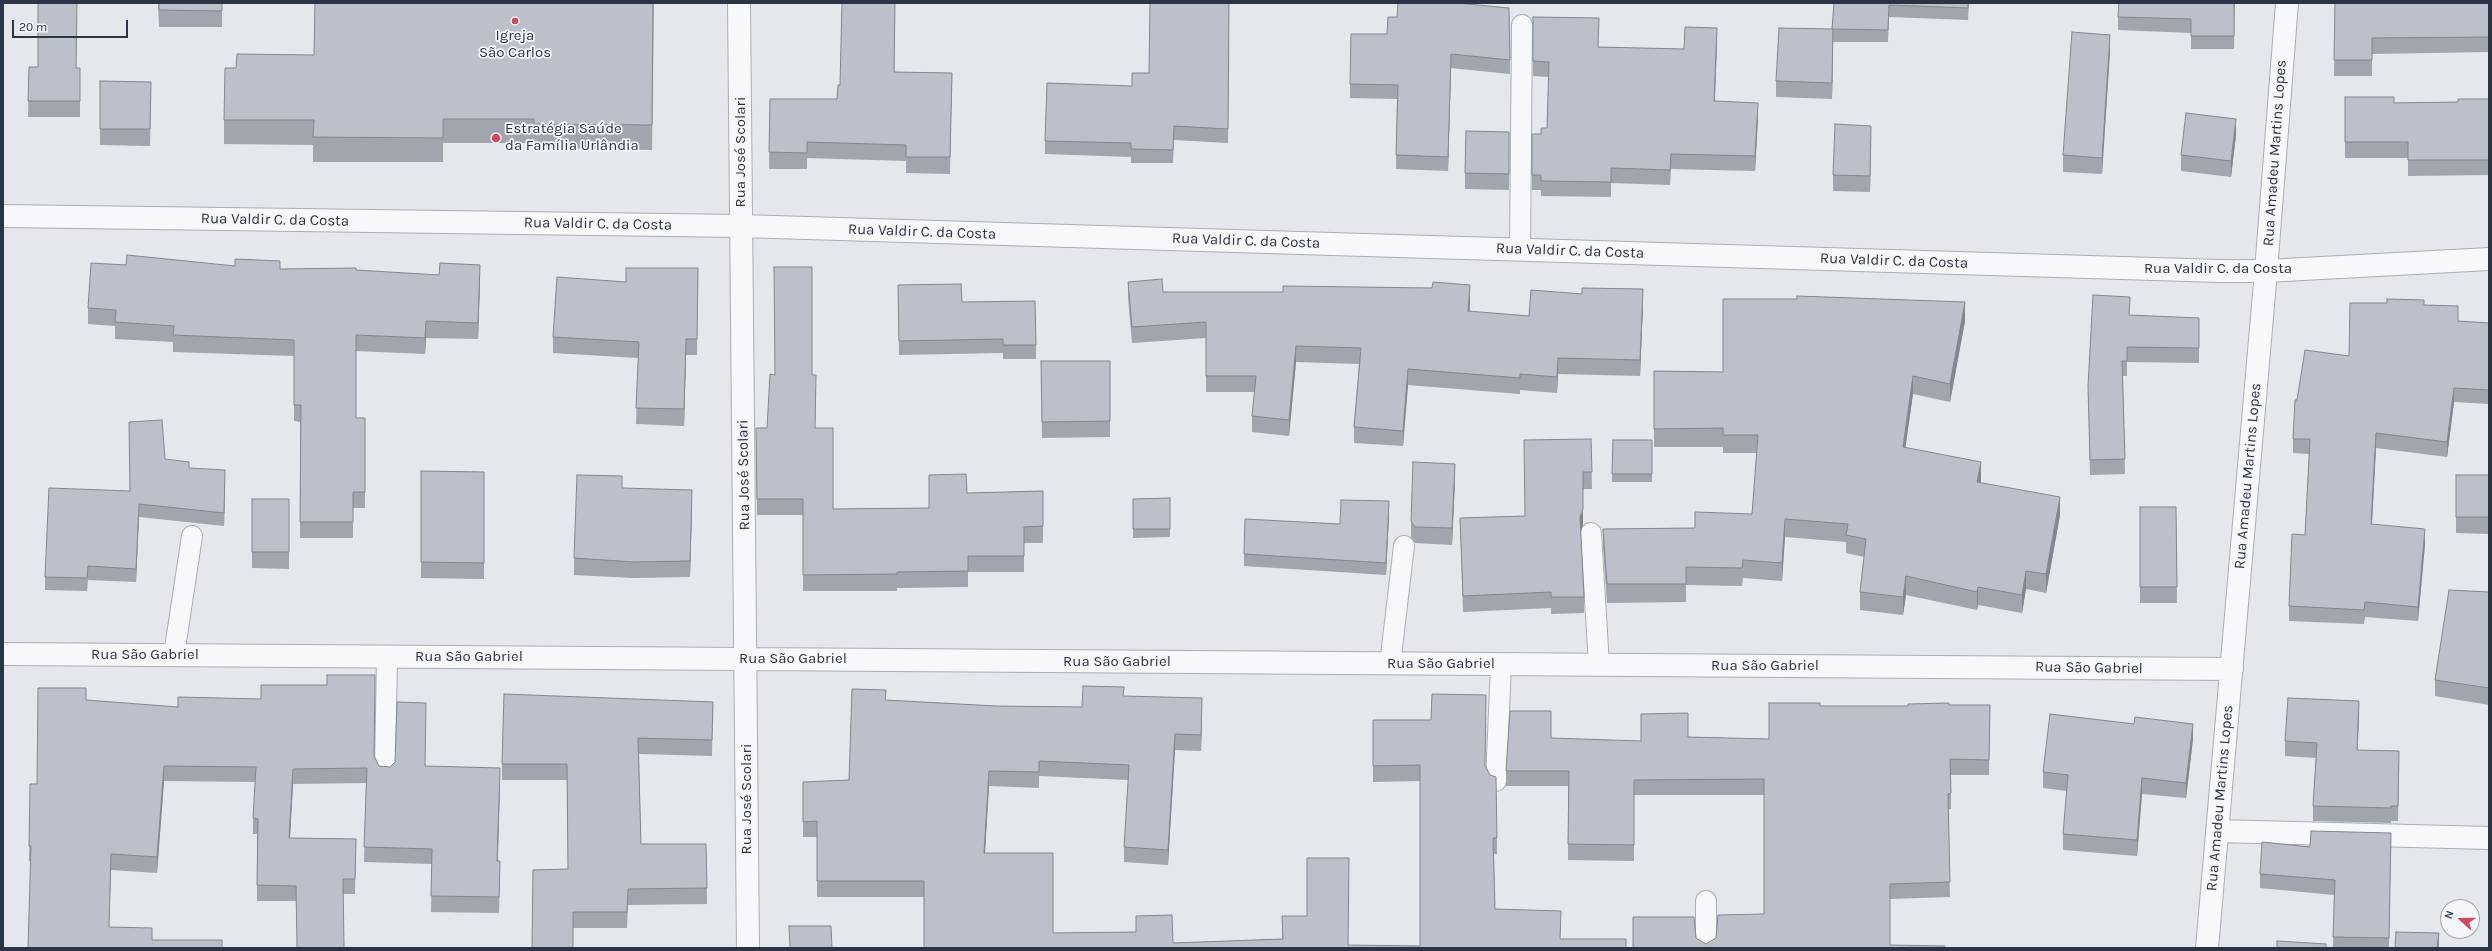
<!DOCTYPE html>
<meta charset="utf-8">
<style>
body{margin:0}
#map{position:relative;width:2492px;height:951px;overflow:hidden;background:#e4e7ec;font-family:Karla,sans-serif}
canvas{display:block}
.frame{position:absolute;inset:0;border:4px solid #2b3445;pointer-events:none}
.north{position:absolute;left:2440px;top:899px;width:40px;height:40px;box-sizing:border-box;background:#f4f6f9;border:1px solid #a4a8b1;border-radius:50%;rotate:291deg;font-size:11px;font-weight:700;line-height:16px;text-align:center;color:#2b3445}
.north::after{content:'';display:block;margin:auto;width:14px;height:18px;background:#d1495b;clip-path:polygon(50% 0,100% 100%,50% 72%,0 100%)}
.scale{position:absolute;left:12px;top:20px;width:116px;height:18px;box-sizing:border-box;border:2px solid #2b3445;border-top:0;padding-left:5px;font-size:12px;line-height:14px;white-space:nowrap;color:#2b3445;-webkit-text-stroke:3px #f4f6f9;paint-order:stroke}
</style>
<div id="map">
<canvas width="2492" height="951"></canvas>
<div class="frame"></div>
<div class="north">N</div>
<div class="scale">20 m</div>
</div>
<script>
const c = document.querySelector('canvas').getContext('2d');
c.lineJoin = 'round';
function toPath(rows) {
  const path = new Path2D();
  for (const r of rows) {
    path.moveTo(r[0], r[1]);
    for (let i = 2; i < r.length; i += 2) path.lineTo(r[i], r[i + 1]);
  }
  return path;
}
function stroke(path, color, width, dash) {
  c.strokeStyle = color;
  c.lineWidth = width;
  c.lineCap = dash ? 'butt' : 'round';
  c.setLineDash(dash || []);
  c.stroke(path);
}
function fillPath(path, color) {
  c.fillStyle = color;
  c.fill(path, 'evenodd');
}
function drawText(font, color, halo, rows, align = 'center') {
  c.font = font + ' Karla,sans-serif';
  c.lineWidth = 3.5;
  c.setLineDash([]);
  c.textBaseline = 'middle';
  c.strokeStyle = halo;
  c.fillStyle = color;
  for (const [text, x, y, turn = 0] of rows) {
    c.save();
    c.translate(x, y);
    c.rotate((+turn || 0) * Math.PI / 180);
    c.textAlign = isNaN(turn) ? turn : align;
    if (halo) c.strokeText(text, 0, 0);
    c.fillText(text, 0, 0);
    c.restore();
  }
}
const service = toPath([
 [1520,249,1522,25],
 [1591,533,1599,665],
 [174,655,192,536],
 [1390,664,1404,546],
 [385,772,387,656],
 [1496,781,1501,664],
 [1706,901,1706,948]
]);
const minor = toPath([
 [739,3,748,948],
 [3,216,741,226,2220,271,2266,271,2489,259],
 [3,654,2232,669],
 [2218,831,2489,838],
 [2207,948,2266,271,2287,3]
]);
stroke(service, '#a9aeb7', 22);
stroke(minor, '#a9aeb7', 24);
stroke(service, '#f7f8fa', 20);
stroke(minor, '#f7f8fa', 22);
fillPath(toPath([
 [158,3,222,3,222,27,159,27],
 [654,3,652,150,534,148,534,143,443,143,443,162,313,162,313,145,224,144,224,120,236,68,314,55],
 [1229,3,1228,143,1174,140,1173,163,1131,163,1131,157,1045,154,1045,141,1132,86,1149,73],
 [1834,3,1969,3,1968,20,1889,17,1888,42,1833,42,1832,99,1776,97,1776,81,1832,29],
 [2235,3,2234,49,2191,49,2191,33,2118,30,2118,17],
 [2335,3,2489,3,2489,52,2372,54,2372,76,2334,76],
 [1509,8,1510,74,1451,68,1448,171,1396,169,1397,99,1350,98,1350,84,1387,34,1397,17],
 [895,13,894,72,952,73,950,174,906,173,906,161,807,158,807,169,769,169,770,99,837,99,840,85],
 [1533,17,1598,47,1684,49,1717,43,1715,101,1758,118,1755,171,1671,169,1670,185,1611,183,1611,197,1541,196,1541,190,1532,190,1532,134,1541,134,1547,128,1549,77,1533,76],
 [2110,51,2102,174,2063,172,2063,155],
 [29,67,80,68,80,117,28,117],
 [100,81,151,99,150,146,100,145],
 [2345,97,2394,103,2458,102,2489,99,2489,175,2408,176,2408,158,2345,158],
 [1509,132,1509,190,1465,189,1465,173],
 [2236,135,2231,177,2181,171,2181,155],
 [1871,142,1870,192,1833,191,1833,175],
 [126,265,235,266,280,269,356,270,480,281,478,339,426,338,425,354,356,351,356,418,365,418,365,508,353,508,353,538,300,538,300,422,294,421,294,356,173,352,173,342,115,339,115,326,88,324,88,308],
 [698,268,697,355,686,355,684,426,636,424,638,358,553,353,553,337,626,282],
 [1128,282,1163,292,1470,301,1470,312,1529,316,1643,305,1640,376,1558,374,1557,393,1520,390,1520,394,1408,385,1403,446,1354,443,1354,427,1359,364,1296,362,1289,436,1252,432,1252,416,1255,392,1206,392,1206,338,1132,343,1128,298],
 [898,285,962,302,1036,345,1036,359,1003,359,1003,353,899,355],
 [2424,305,2458,321,2489,323,2489,404,2454,402,2447,457,2376,448,2372,525,2425,544,2418,621,2365,617,2364,624,2289,621,2289,606,2305,535,2309,454,2293,453,2293,439,2297,400,2349,356],
 [2130,315,2199,333,2199,363,2127,362,2127,376,2123,376,2125,474,2090,475,2088,386],
 [1965,321,1950,402,1913,394,1905,448,1981,480,1981,483,2060,515,2046,593,2026,589,2022,613,1978,605,1977,610,1906,595,1903,615,1860,610,1860,592,1864,557,1846,553,1846,542,1785,537,1782,581,1743,578,1742,586,1686,585,1686,602,1607,603,1603,547,1603,529,1695,528,1752,514,1757,453,1723,453,1723,447,1654,447,1654,371,1723,372],
 [1041,361,1110,361,1110,437,1042,438],
 [812,375,816,392,815,428,833,509,929,508,967,493,1043,491,1043,543,1024,543,1024,572,968,572,968,587,897,588,897,591,803,591,803,515,757,515,756,428,767,428],
 [1591,439,1592,489,1583,489,1583,525,1580,532,1584,597,1584,613,1551,614,1551,608,1463,612,1460,518,1525,516],
 [1613,440,1652,440,1652,482,1612,482],
 [165,459,189,468,225,483,224,526,139,517,136,582,88,580,87,591,45,590,45,577,130,491],
 [421,471,484,472,484,579,421,578],
 [2456,475,2489,475,2489,534,2456,533],
 [1455,480,1452,545,1415,543,1411,537,1411,521],
 [622,488,692,506,690,577,634,578,574,575,574,558],
 [1170,498,1170,537,1133,538,1133,499],
 [252,499,289,499,289,569,252,568],
 [2140,507,2176,507,2177,603,2140,603],
 [1389,514,1386,575,1244,566,1244,554],
 [2489,592,2489,705,2435,696,2435,680],
 [1124,696,1202,714,1201,751,1175,750,1168,865,1124,862,1124,847,1129,780,1039,776,1039,788,989,786,985,853,1053,933,1136,932,1136,916,1173,943,1282,939,1282,916,1349,945,1420,946,1420,781,1373,782,1373,720,1485,766,1497,838,1497,854,1494,854,1495,909,1561,927,1560,939,1626,948,924,948,924,897,817,897,817,837,803,837,803,782,849,780,886,700,996,706,1082,707],
 [86,700,374,757,379,766,390,767,425,766,500,783,498,861,500,877,499,913,431,912,432,864,364,862,366,783,293,784,290,838,356,839,355,894,343,894,296,901,257,901,257,834,253,834,253,818,255,782,164,781,157,873,111,870,109,927,28,948,31,861,29,861,30,784,37,784],
 [713,702,712,756,639,754,641,844,706,844,707,904,628,905,627,928,573,928,568,869,567,780,502,780,502,764],
 [1949,705,1990,705,1989,775,1951,775,1951,809,1948,809,1950,897,1890,899,1890,945,1633,948,1696,938,1706,944,1764,914,1764,795,1634,795,1634,861,1568,860,1568,786,1506,786,1506,771,1641,741,1688,737,1769,739,1820,706,1908,706],
 [2359,716,2357,750,2399,766,2398,821,2391,821,2391,823,2313,821,2313,806,2316,758,2285,756,2285,741],
 [2193,739,2186,798,2142,794,2137,856,2063,850,2063,834,2067,791,2043,788,2043,772],
 [2391,833,2389,948,2333,948,2334,895,2260,888,2260,874,2310,847]
]), '#a1a5ae');
fillPath(toPath([
 [895,3,895,13,894,88,894,72],
 [1717,28,1717,43,1714,116,1714,101],
 [1833,29,1833,46,1832,99,1832,83],
 [2110,35,2110,51,2102,174,2102,158],
 [1451,54,1451,68,1448,171,1448,157],
 [1758,103,1758,118,1755,171,1755,156],
 [2236,119,2236,135,2231,177,2231,161],
 [1871,126,1871,142,1870,192,1870,176],
 [480,265,480,281,478,339,478,323],
 [1470,285,1470,301,1468,327,1468,311],
 [1643,289,1643,305,1640,376,1640,360],
 [1965,302,1965,321,1950,402,1950,384],
 [426,321,426,338,425,354,425,338],
 [686,339,686,355,684,426,684,409],
 [1296,346,1296,362,1289,436,1289,420],
 [1558,358,1558,374,1557,393,1557,377],
 [1408,369,1408,385,1403,446,1403,431],
 [1913,376,1913,394,1903,465,1903,447],
 [2454,388,2454,402,2447,457,2447,442],
 [2376,433,2376,448,2371,539,2371,524],
 [1981,462,1981,480,1977,501,1977,482],
 [1455,464,1455,480,1452,545,1452,528],
 [225,470,225,483,224,526,224,513],
 [692,490,692,506,690,577,690,561],
 [2060,497,2060,515,2046,593,2046,574],
 [1389,501,1389,514,1386,575,1386,563],
 [139,504,139,517,136,582,136,569],
 [1583,509,1583,525,1580,534,1580,517],
 [1785,519,1785,537,1782,581,1782,563],
 [2425,529,2425,544,2418,621,2418,607],
 [2026,571,2026,589,2022,613,2022,595],
 [1906,576,1906,595,1903,615,1903,597],
 [1978,587,1978,605,1977,610,1977,592],
 [1202,698,1202,714,1201,751,1201,735],
 [2359,701,2359,716,2357,765,2357,750],
 [2193,724,2193,739,2186,798,2186,783],
 [1175,734,1175,750,1168,865,1168,850],
 [164,766,164,781,157,873,157,857],
 [500,768,500,783,497,877,497,861],
 [293,769,293,784,289,854,289,838],
 [989,771,989,786,984,868,984,853],
 [2142,778,2142,794,2137,856,2137,840],
 [2439,933,2439,948,2437,948]
]), '#83868d');
const building = toPath([
 [38,3,77,3,76,68,80,68,80,101,28,101,29,67,38,67,38,3],
 [159,3,222,3,222,11,159,10,159,3],
 [315,3,653,3,652,125,534,124,534,119,443,119,443,138,313,137,314,120,224,120,225,68,236,68,237,54,314,55,315,3],
 [842,3,895,3,894,72,952,73,950,157,906,157,906,145,807,142,807,153,769,152,770,99,837,99,838,85,840,85,842,3],
 [1150,3,1229,3,1228,129,1174,126,1173,150,1131,149,1131,143,1045,141,1047,83,1132,86,1132,73,1149,73,1150,3],
 [1398,3,1458,3,1509,8,1510,60,1451,54,1448,157,1396,155,1398,85,1350,84,1351,34,1387,34,1388,17,1397,17,1398,3],
 [1834,3,1968,3,1968,8,1889,5,1888,30,1832,29,1834,3],
 [2119,3,2234,3,2234,36,2191,36,2191,19,2118,17,2119,3],
 [2335,3,2489,3,2489,37,2372,38,2372,60,2334,60,2335,3],
 [1533,17,1599,18,1598,47,1684,49,1685,27,1717,28,1714,101,1758,103,1755,156,1671,154,1670,170,1611,168,1611,182,1541,181,1541,175,1532,175,1532,134,1541,134,1541,128,1547,128,1549,62,1533,61,1533,17],
 [1779,28,1833,29,1832,83,1776,81,1779,28],
 [2072,32,2110,35,2102,158,2063,155,2072,32],
 [100,81,151,82,150,129,100,129,100,81],
 [2345,97,2394,97,2394,103,2458,102,2458,99,2489,99,2489,160,2408,160,2408,142,2345,142,2345,97],
 [2186,113,2236,119,2231,161,2181,155,2186,113],
 [1835,124,1871,126,1870,176,1833,175,1835,124],
 [1466,131,1509,132,1509,174,1465,173,1466,131],
 [127,255,235,266,235,259,280,261,280,269,356,268,356,270,439,275,440,263,480,265,478,323,426,321,425,338,356,335,356,418,365,418,365,492,353,492,353,522,300,522,301,405,294,405,294,340,173,335,174,326,115,322,116,310,88,308,91,263,126,265,127,255],
 [774,267,812,267,812,375,816,375,815,428,833,428,833,509,929,508,929,475,966,474,967,493,1043,491,1043,526,1024,527,1024,556,968,556,968,571,897,572,897,574,803,575,803,499,757,499,756,428,767,428,770,374,775,375,774,267],
 [626,268,698,268,697,339,686,339,684,409,636,408,639,342,553,337,557,277,626,282,626,268],
 [1162,279,1163,292,1283,292,1283,286,1432,288,1433,282,1470,285,1468,311,1529,316,1531,290,1582,294,1582,288,1643,289,1640,360,1558,358,1557,377,1520,374,1520,378,1408,369,1403,431,1354,427,1361,348,1296,346,1289,420,1252,416,1256,376,1206,376,1206,322,1132,327,1128,282,1162,279],
 [961,284,962,302,1035,301,1036,345,1003,345,1003,339,899,341,898,285,961,284],
 [2093,295,2130,297,2129,315,2199,318,2199,348,2127,347,2127,361,2122,361,2125,459,2090,460,2088,386,2093,295],
 [1797,296,1965,302,1950,384,1913,376,1903,447,1981,462,1977,482,2060,497,2046,574,2026,571,2022,595,1978,587,1977,592,1906,576,1903,597,1860,592,1866,539,1846,535,1848,524,1785,519,1782,563,1743,560,1742,568,1686,567,1686,584,1607,584,1603,529,1695,528,1695,512,1752,514,1758,435,1723,435,1723,428,1654,429,1654,371,1723,372,1723,299,1797,299,1797,296],
 [2387,299,2424,300,2424,305,2458,306,2458,321,2489,323,2489,390,2454,388,2447,442,2376,433,2371,524,2425,529,2418,607,2365,602,2364,610,2289,606,2292,534,2305,535,2310,439,2293,439,2295,400,2297,400,2305,350,2349,356,2350,303,2387,303,2387,299],
 [1041,361,1110,361,1110,421,1042,422,1041,361],
 [162,420,165,459,189,462,189,468,225,470,224,513,139,504,136,569,88,566,87,578,45,577,49,488,130,491,129,422,162,420],
 [1591,439,1592,472,1583,472,1583,509,1580,517,1584,597,1551,597,1551,592,1463,596,1460,518,1525,516,1524,440,1591,439],
 [1613,440,1652,440,1652,474,1612,474,1613,440],
 [1413,462,1455,464,1452,528,1415,527,1411,521,1413,462],
 [421,471,484,472,484,563,421,562,421,471],
 [577,475,622,476,622,488,692,490,690,561,634,562,574,558,577,475],
 [2456,475,2489,475,2489,517,2456,517,2456,475],
 [1170,498,1170,529,1133,529,1133,499,1170,498],
 [252,499,289,499,289,552,252,552,252,499],
 [1341,500,1389,501,1386,563,1244,554,1245,519,1340,524,1341,500],
 [2140,507,2176,507,2177,587,2140,587,2140,507],
 [2449,590,2489,592,2489,688,2435,680,2449,590],
 [327,675,375,675,374,756,379,766,390,767,395,762,397,702,426,703,425,766,500,768,497,861,500,861,499,897,431,896,432,849,364,847,367,768,293,769,289,838,356,839,355,879,343,879,344,948,297,948,296,886,257,885,258,819,253,818,256,767,164,766,157,857,111,854,109,927,152,928,152,940,222,940,222,948,28,948,31,846,29,846,30,784,37,784,38,688,86,688,86,700,178,707,178,697,261,699,261,685,327,685,327,675],
 [1083,686,1124,687,1123,696,1202,698,1201,735,1175,734,1168,850,1124,847,1129,765,1039,761,1039,772,989,771,984,853,1053,853,1053,933,1136,932,1136,916,1172,915,1173,943,1283,939,1282,916,1307,916,1307,858,1349,858,1348,945,1420,946,1420,765,1373,766,1373,720,1431,720,1432,694,1486,695,1485,765,1490,775,1496,777,1497,838,1493,838,1495,909,1561,911,1560,939,1626,939,1626,948,924,948,924,881,817,881,817,821,803,822,803,782,849,780,852,689,886,690,885,700,996,706,1082,707,1083,686],
 [504,694,713,702,712,740,638,738,641,844,706,844,707,888,628,889,627,912,573,912,573,948,532,948,533,870,568,869,567,764,502,764,504,694],
 [2288,698,2359,701,2357,750,2399,751,2398,806,2391,806,2391,808,2313,806,2317,743,2285,741,2288,698],
 [1769,703,1820,703,1820,706,1908,706,1908,704,1949,703,1949,705,1990,705,1989,760,1950,759,1951,793,1948,794,1950,882,1890,884,1890,945,1945,946,1945,948,1633,948,1633,917,1694,917,1696,938,1706,944,1716,938,1718,915,1764,914,1764,779,1634,780,1634,845,1568,844,1569,771,1506,771,1510,711,1551,711,1551,738,1641,741,1641,714,1688,713,1688,737,1769,739,1769,703],
 [2050,714,2134,724,2135,717,2193,724,2186,783,2142,778,2137,840,2063,834,2068,775,2043,772,2050,714],
 [2311,831,2391,833,2389,938,2333,937,2335,880,2260,874,2262,842,2310,847,2311,831],
 [789,926,831,926,832,948,790,948,789,926],
 [2396,932,2439,933,2437,948,2395,948,2396,932],
 [2277,941,2326,944,2326,948,2277,948,2277,941]
]);
fillPath(building, '#bbc0ca');
stroke(building, '#83868d', 1);
for (const [x, y, r, color] of [
 [515,21,4,"#d1495b"],
 [496,138,5,"#d1495b"]
]) {
  const dot = new Path2D();
  dot.arc(x, y, r, 0, 2 * Math.PI);
  c.fillStyle = color;
  c.fill(dot);
  stroke(dot, '#f4f6f9', 1.5);
}
drawText('15px', '#2b3445', '#f4f6f9', [
 ["Igreja",515,36],
 ["São Carlos",515,53],
 ["Estratégia Saúde",505,129,"left"],
 ["da Família Urlândia",505,146,"left"]
]);
drawText('15px', '#2b3445', '#f4f6f9', [
 ["Rua José Scolari",741,152,-90],
 ["Rua Amadeu Martins Lopes",2275,153,-86],
 ["Rua Valdir C. da Costa",275,220,1],
 ["Rua Valdir C. da Costa",598,224,1],
 ["Rua Valdir C. da Costa",922,232,2],
 ["Rua Valdir C. da Costa",1246,241,2],
 ["Rua Valdir C. da Costa",1570,251,2],
 ["Rua Valdir C. da Costa",1894,261,2],
 ["Rua Valdir C. da Costa",2218,269],
 ["Rua José Scolari",744,475,-91],
 ["Rua Amadeu Martins Lopes",2248,476,-85],
 ["Rua São Gabriel",145,655],
 ["Rua São Gabriel",469,657],
 ["Rua São Gabriel",793,659],
 ["Rua São Gabriel",1117,662],
 ["Rua São Gabriel",1441,664],
 ["Rua São Gabriel",1765,666],
 ["Rua São Gabriel",2089,668,1],
 ["Rua Amadeu Martins Lopes",2220,798,-85],
 ["Rua José Scolari",747,799,-90]
]);
</script>
